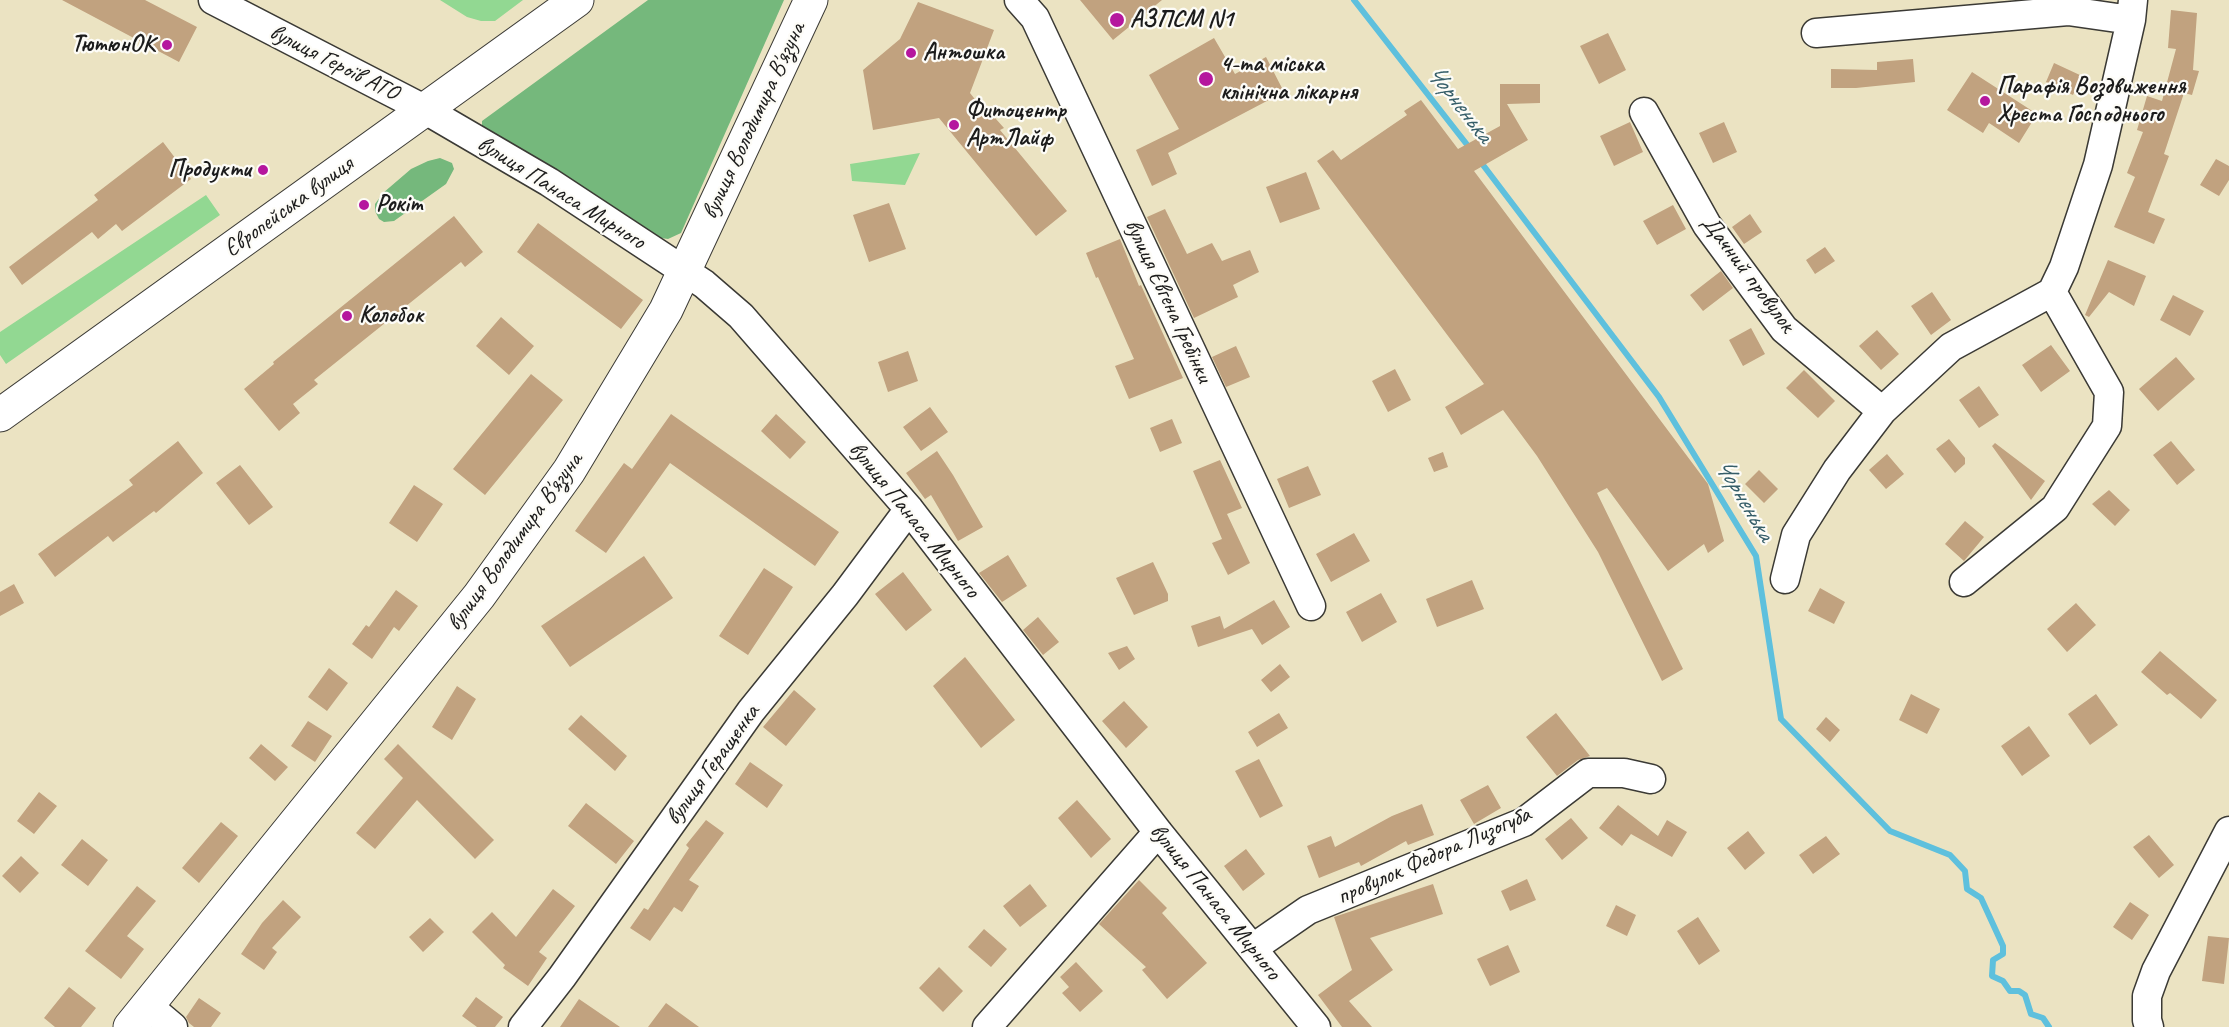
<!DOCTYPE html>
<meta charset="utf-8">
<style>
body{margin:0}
canvas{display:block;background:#ebe3c2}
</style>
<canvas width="2229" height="1027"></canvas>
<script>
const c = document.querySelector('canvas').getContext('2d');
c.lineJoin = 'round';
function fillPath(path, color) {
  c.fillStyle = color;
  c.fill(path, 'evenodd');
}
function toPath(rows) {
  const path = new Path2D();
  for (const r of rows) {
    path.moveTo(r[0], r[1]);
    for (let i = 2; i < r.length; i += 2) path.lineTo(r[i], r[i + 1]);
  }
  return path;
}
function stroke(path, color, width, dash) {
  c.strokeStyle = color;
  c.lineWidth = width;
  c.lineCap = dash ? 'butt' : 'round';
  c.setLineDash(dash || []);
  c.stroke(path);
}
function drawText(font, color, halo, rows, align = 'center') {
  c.font = font + ' Caveat,sans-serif';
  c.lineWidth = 4.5;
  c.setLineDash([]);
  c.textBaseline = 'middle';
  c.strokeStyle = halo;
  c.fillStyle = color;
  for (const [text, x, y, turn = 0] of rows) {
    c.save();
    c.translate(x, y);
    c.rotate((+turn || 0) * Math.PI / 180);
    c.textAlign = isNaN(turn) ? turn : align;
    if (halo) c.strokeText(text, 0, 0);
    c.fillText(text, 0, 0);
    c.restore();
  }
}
fillPath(toPath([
 [440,0,523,0,495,21,481,21,467,17],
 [920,153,905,185,852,181,850,164],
 [206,195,220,215,6,364,0,355,0,332]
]), '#92d892');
fillPath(toPath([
 [648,0,784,0,681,233,668,239,654,237,482,129,482,121],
 [440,158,452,163,454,169,446,184,394,221,384,222,379,219,375,211,375,204,383,193,411,169,428,161]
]), '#75b87c');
stroke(toPath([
 [1354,0,1472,151],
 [1480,161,1659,397,1756,556,1781,719,1890,831,1950,855,1965,871,1967,889,1981,898,2003,946,2003,954,1993,960,1992,976,2003,981,2010,991,2019,991,2025,995,2031,1014,2043,1018,2049,1027]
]), '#5ec0dd', 6);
fillPath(toPath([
 [62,0,145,0,197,27,179,62],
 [1080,0,1162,0,1113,40],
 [918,2,994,30,970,93,985,112,988,110,1004,128,1000,130,1067,211,1036,236,939,118,873,130,863,70,900,39],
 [2171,10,2197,13,2193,70,2199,71,2192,95,2184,93,2164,154,2169,156,2148,212,2165,219,2154,244,2114,227,2135,177,2127,173,2143,132,2137,130,2147,96,2162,101,2176,49,2168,48],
 [1608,33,1626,70,1599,84,1580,46],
 [1214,38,1235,74,1266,57,1284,92,1168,153,1177,174,1152,186,1136,150,1179,129,1149,75],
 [1913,59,1915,82,1856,88,1831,88,1831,69,1877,70,1877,62],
 [2054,63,2082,76,2073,95,2046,82],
 [1972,72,2037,114,2019,143,1989,123,1983,133,1947,110],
 [1500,84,1540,84,1540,103,1507,104,1528,140,1474,171,1708,484,1724,541,1708,553,1704,544,1668,571,1607,488,1597,493,1683,669,1662,681,1598,552,1537,456,1503,410,1461,435,1445,407,1484,384,1317,161,1333,150,1341,160,1407,115,1404,111,1421,100,1458,149,1500,126],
 [1630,122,1643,152,1614,166,1600,136],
 [1724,122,1737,152,1713,163,1699,133],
 [163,142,191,179,122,231,116,224,98,239,92,232,22,285,9,267,98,200,94,195],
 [2216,159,2229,166,2229,180,2219,196,2200,185],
 [1306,172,1320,209,1280,223,1266,187],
 [889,203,906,249,869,262,853,215],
 [1673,205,1686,229,1657,245,1643,221],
 [1165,209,1187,254,1212,243,1222,261,1250,250,1259,272,1233,285,1238,297,1194,318,1147,217],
 [1750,214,1762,232,1744,244,1732,227],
 [454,216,483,252,465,267,461,262,314,380,318,384,293,404,300,413,279,431,244,389,274,364,273,362],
 [538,223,643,300,621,329,517,252],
 [1120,239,1139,286,1141,285,1183,378,1129,399,1115,366,1134,359,1098,277,1096,278,1086,253],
 [1825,247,1835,261,1815,274,1806,260],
 [2108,260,2146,276,2134,306,2109,292,2089,317,2085,315],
 [1721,271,1733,288,1703,311,1690,295],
 [1932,292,1951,320,1931,335,1911,306],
 [2173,295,2204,311,2190,336,2160,320],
 [501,317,534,346,509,375,476,346],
 [1751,328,1765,354,1743,366,1729,340],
 [1877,330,1899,354,1881,370,1859,346],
 [2051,345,2070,371,2041,392,2022,365],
 [1236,346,1250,377,1226,387,1212,357],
 [908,351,918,381,888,392,878,362],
 [2176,357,2195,379,2158,411,2139,389],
 [1395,369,1411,400,1388,412,1372,381],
 [1804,370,1835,401,1818,418,1786,388],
 [531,374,563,400,485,495,453,469],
 [1979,386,1999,415,1979,428,1959,400],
 [930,407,948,432,921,451,903,427],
 [671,414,839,532,815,566,670,463,606,553,575,531,624,463,632,469],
 [776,414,806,442,790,459,761,431],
 [1172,419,1182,443,1160,452,1150,428],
 [1949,439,1965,458,1965,464,1955,473,1936,449],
 [178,441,203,473,156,513,154,511,113,542,108,536,55,577,38,554,133,485,129,480],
 [2171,441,2195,470,2177,485,2153,455],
 [1995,443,2045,481,2031,500,1992,446],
 [937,451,953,475,983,527,958,541,931,495,925,499,906,473],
 [1443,452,1448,467,1434,472,1428,458],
 [1887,454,1904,474,1886,489,1869,470],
 [1220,460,1242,508,1227,514,1250,563,1228,575,1212,543,1222,539,1193,471],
 [240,465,273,507,249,525,216,483],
 [1308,466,1321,495,1289,508,1277,479],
 [1759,470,1778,489,1764,503,1745,484],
 [414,485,443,504,417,542,389,523],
 [2109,490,2130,510,2115,526,2092,504],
 [1965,521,1984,537,1964,561,1945,544],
 [1354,533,1370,561,1331,582,1316,554],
 [1008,555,1027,586,1002,602,979,573],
 [644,556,673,598,570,667,541,626],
 [1153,562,1168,594,1168,601,1134,615,1116,578],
 [764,568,793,587,748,655,719,636],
 [903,572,932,610,906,631,875,594],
 [1472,580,1484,609,1437,627,1426,599],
 [14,584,24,603,0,616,0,592],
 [1820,588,1845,602,1834,624,1808,611],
 [396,590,418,606,399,631,394,627,372,659,352,644,366,625,369,627],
 [1381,593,1397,622,1362,642,1346,612],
 [1274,600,1290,627,1262,645,1252,629,1198,647,1191,626,1220,616,1224,629],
 [2076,603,2096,625,2067,652,2047,629],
 [1038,617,1059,642,1043,655,1023,630],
 [1127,646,1135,659,1119,670,1108,653],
 [2160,651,2217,700,2201,719,2170,693,2167,695,2141,672],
 [965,657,1015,720,981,748,933,686],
 [1280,664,1290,677,1271,692,1261,680],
 [329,668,348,683,327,711,308,697],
 [457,686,476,699,452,740,432,727],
 [794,690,816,709,786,746,763,727],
 [1911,694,1940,709,1927,734,1899,720],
 [2096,694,2118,725,2090,745,2068,714],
 [1124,701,1148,727,1126,748,1102,721],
 [1279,713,1288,728,1257,747,1248,732],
 [1556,713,1590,756,1578,760,1557,776,1526,737],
 [581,715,627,756,615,771,568,729],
 [1826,717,1840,730,1830,742,1816,729],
 [308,721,332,736,315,762,291,746],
 [2029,726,2050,756,2022,776,2001,746],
 [261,744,288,767,275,781,249,758],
 [398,744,494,840,475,859,417,800,375,849,356,833,403,778,384,759],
 [1259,759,1283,806,1260,818,1235,771],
 [750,762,783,785,767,808,735,784],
 [1488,785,1501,808,1474,824,1460,800],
 [39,792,57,806,34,834,17,821],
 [1077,800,1111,839,1091,858,1058,818],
 [586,803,634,841,616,864,568,826],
 [1422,804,1434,835,1408,845,1406,841,1361,866,1359,862,1319,878,1307,846,1331,836,1335,847,1392,816],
 [1618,805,1658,836,1667,820,1687,832,1672,857,1631,834,1622,846,1599,828],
 [1571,818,1588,838,1562,860,1545,839],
 [706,820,724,833,689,880,699,886,682,912,674,907,650,941,630,928,644,908,648,910,689,848,686,845],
 [221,822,238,836,199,883,182,868],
 [1748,831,1765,853,1745,870,1727,848],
 [2149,835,2174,865,2159,878,2133,847],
 [1826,836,1840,854,1813,874,1799,855],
 [82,839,108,860,88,886,61,865],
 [1246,849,1265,874,1243,891,1224,866],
 [21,856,39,873,20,893,2,876],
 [1527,879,1536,900,1510,911,1501,891],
 [1139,880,1167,908,1162,913,1207,963,1167,999,1142,970,1146,967,1099,924],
 [1030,884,1047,906,1020,927,1003,906],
 [1433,884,1443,914,1370,938,1393,970,1349,1001,1372,1027,1342,1027,1318,995,1352,970,1334,917],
 [137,886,156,901,127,936,144,949,121,979,85,951],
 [553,889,575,906,539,952,547,958,528,986,503,968,505,965,472,932,492,912,516,937],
 [283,900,301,917,272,948,277,952,264,970,241,954,262,923],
 [2130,902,2149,915,2132,940,2113,927],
 [1616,905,1636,915,1627,936,1606,926],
 [1698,917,1720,951,1699,965,1677,931],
 [430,918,444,932,423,952,409,937],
 [984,929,1007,949,991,967,968,947],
 [2208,936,2229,938,2224,984,2202,981],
 [1508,945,1520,972,1490,986,1477,959],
 [1076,962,1103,991,1080,1012,1062,993,1069,987,1060,977],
 [939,967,963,991,943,1012,919,988],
 [69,987,96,1008,81,1027,55,1027,44,1018],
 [476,997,503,1017,495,1027,477,1027,462,1016],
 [199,998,221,1013,211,1027,194,1027,189,1023,186,1017],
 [579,999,620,1027,560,1027],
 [666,1003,699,1027,648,1027]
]), '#c1a27f');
const minor = toPath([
 [213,0,424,109,549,182,704,284,741,316,909,509,1158,832,1316,1027],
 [1019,0,1035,18,1311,606],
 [1816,33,2068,11,2131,20],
 [1644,112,1707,225,1784,329,1882,411],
 [1785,579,1796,535,1837,470,1882,411,1951,347,2052,292,2064,267,2098,165,2131,20,2133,0],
 [1964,582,2055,508,2107,426,2109,392,2052,292],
 [1253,948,1308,910,1524,822,1588,773,1624,773,1651,779],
 [147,1005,173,1027],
 [523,1027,562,977,751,711,845,595,909,509],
 [987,1027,1158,832],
 [2149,1027,2147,1020,2147,996,2156,971,2229,831]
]);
const major = toPath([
 [0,415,577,0],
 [130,1027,479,596,569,471,666,310,811,0]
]);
stroke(minor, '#3b3a35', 31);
stroke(major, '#3b3a35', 35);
stroke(minor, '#fff', 28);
stroke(major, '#fff', 33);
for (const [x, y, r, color] of [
 [1117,20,8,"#b5179e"],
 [167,45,6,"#b5179e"],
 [911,53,6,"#b5179e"],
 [1206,79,8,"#b5179e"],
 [1985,101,6,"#b5179e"],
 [954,125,6,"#b5179e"],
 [263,170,6,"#b5179e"],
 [364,205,6,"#b5179e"],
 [347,316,6,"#b5179e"]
]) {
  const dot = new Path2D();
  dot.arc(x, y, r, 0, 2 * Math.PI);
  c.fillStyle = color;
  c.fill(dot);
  stroke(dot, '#fdfcf7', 2);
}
drawText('bold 24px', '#1c1c1c', '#fdfcf7', [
 ["АЗПСМ N1",1130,20],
 ["ТютюнОК",155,45,"right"],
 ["Антошка",923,53],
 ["4-та міська",1220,65],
 ["клінічна лікарня",1220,93],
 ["Парафія Воздвиження",1997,87],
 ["Хреста Господнього",1997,115],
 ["Фитоцентр",966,111],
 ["АртЛайф",966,139],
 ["Продукти",251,170,"right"],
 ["Рокіт",376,205],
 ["Колобок",359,316]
], 'left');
drawText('24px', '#1c1c1c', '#fdfcf7', [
 ["вулиця Героїв АТО",334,63,27],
 ["вулиця Володимира В'язуна",754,121,-65],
 ["вулиця Панаса Мирного",561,193,32],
 ["Європейська вулиця",289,207,-36],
 ["Дачний провулок",1748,274,53],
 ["вулиця Євгена Гребінки",1168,301,65],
 ["вулиця Панаса Мирного",914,520,51],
 ["вулиця Володимира В'язуна",515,542,-54],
 ["вулиця Геращенка",713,765,-54],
 ["провулок Федора Лизогуба",1434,856,-24],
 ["вулиця Панаса Мирного",1215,902,51]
]);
drawText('italic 26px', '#365e69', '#fdfcf7', [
 ["Чорненька",1459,104,52],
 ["Чорненька",1744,500,59]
]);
</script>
